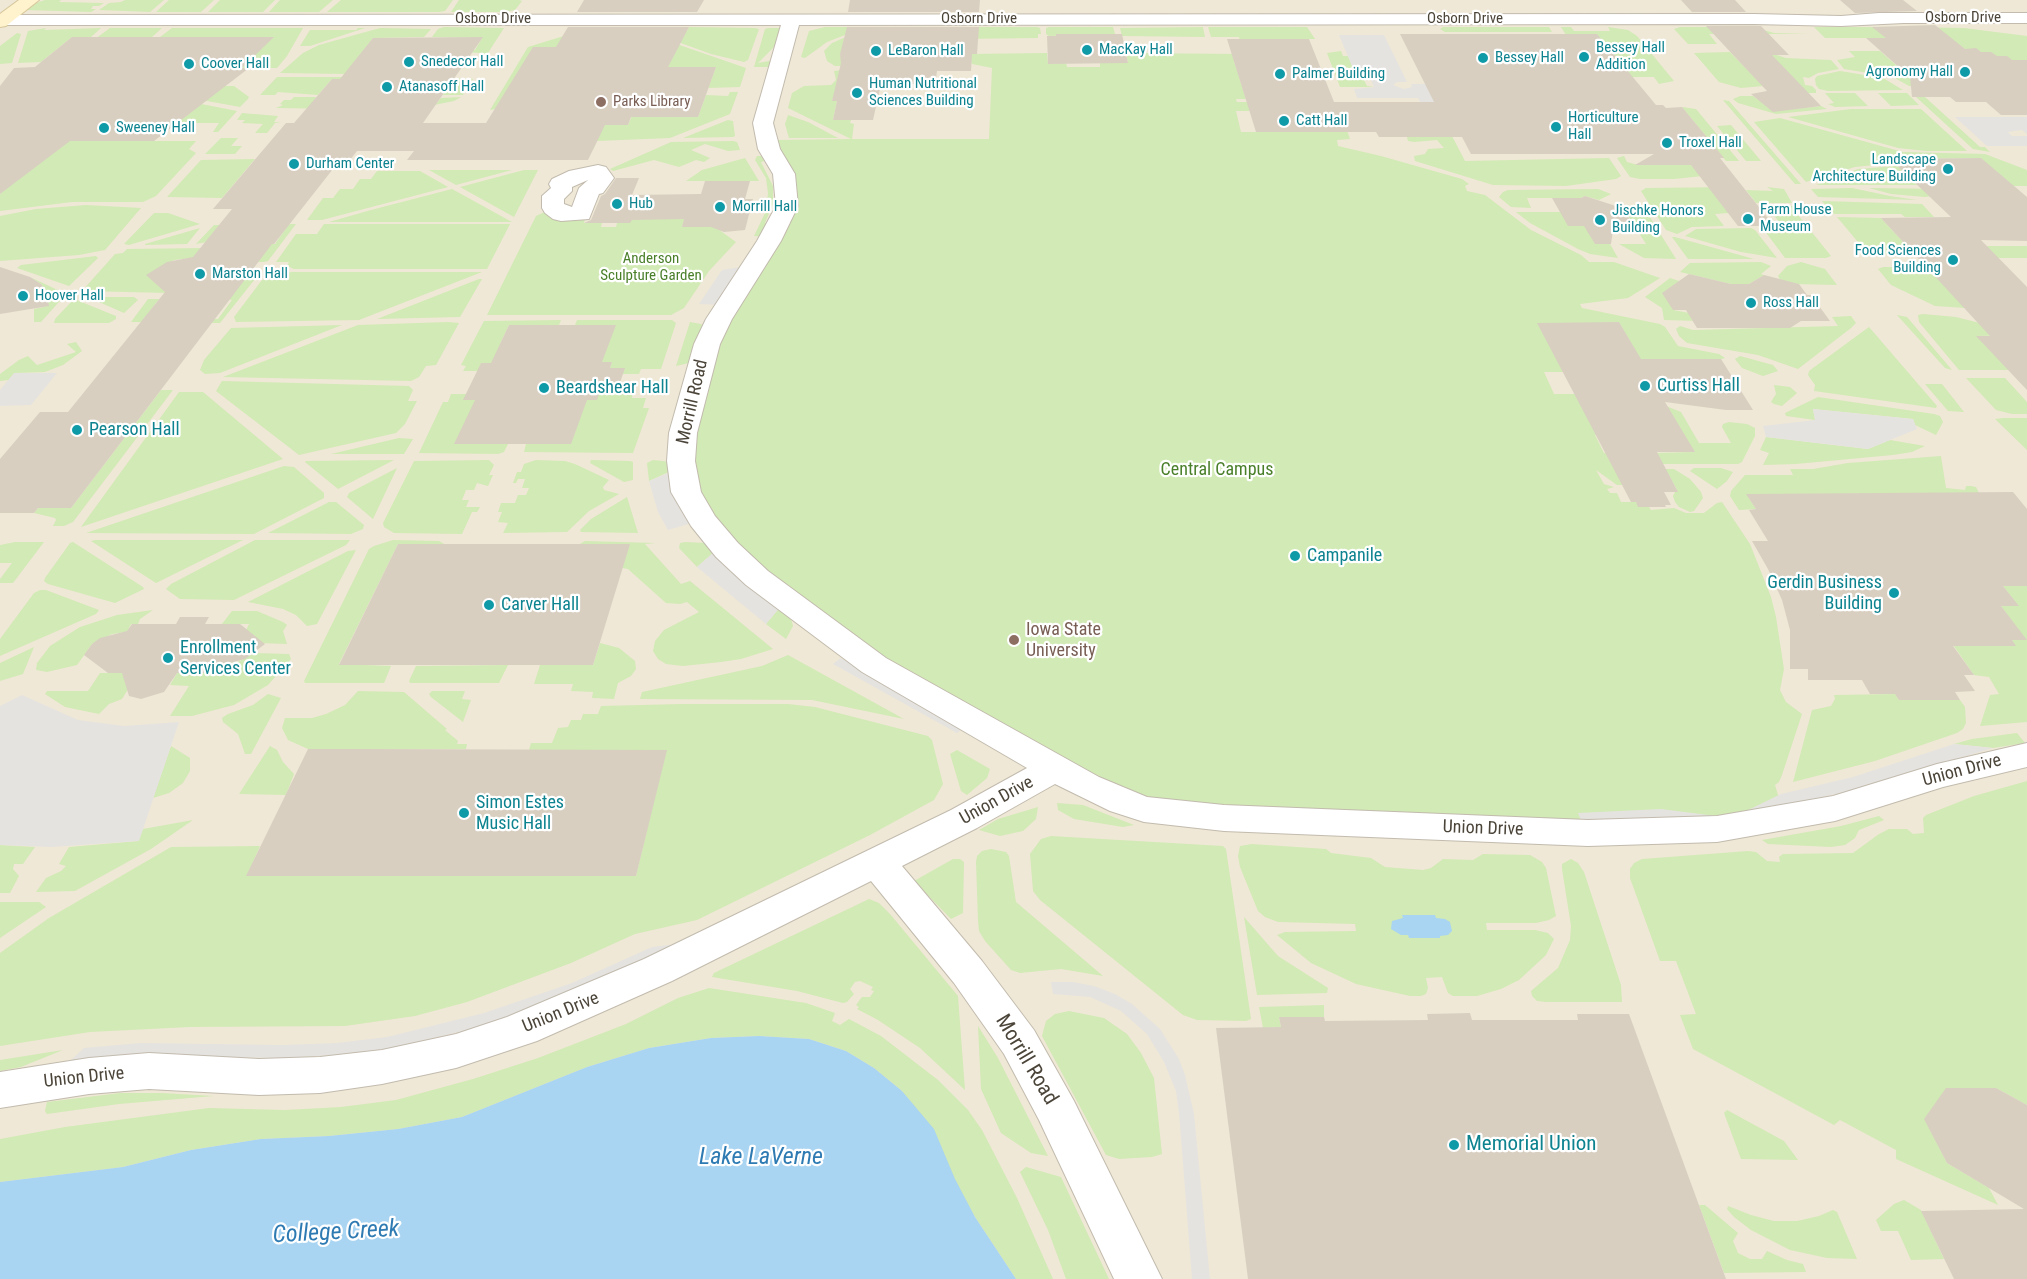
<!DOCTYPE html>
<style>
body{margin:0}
canvas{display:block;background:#f6f3ec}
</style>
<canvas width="2027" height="1279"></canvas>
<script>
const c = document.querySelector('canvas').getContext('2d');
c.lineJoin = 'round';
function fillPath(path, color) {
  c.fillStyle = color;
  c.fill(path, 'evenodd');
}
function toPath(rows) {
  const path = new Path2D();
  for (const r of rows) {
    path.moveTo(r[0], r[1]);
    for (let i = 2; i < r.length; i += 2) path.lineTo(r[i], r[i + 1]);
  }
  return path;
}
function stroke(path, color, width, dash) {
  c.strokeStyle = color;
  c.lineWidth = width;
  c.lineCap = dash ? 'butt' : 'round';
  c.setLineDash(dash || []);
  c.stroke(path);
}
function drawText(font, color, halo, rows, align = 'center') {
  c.font = font + ' "Roboto Condensed",sans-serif';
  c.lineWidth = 4.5;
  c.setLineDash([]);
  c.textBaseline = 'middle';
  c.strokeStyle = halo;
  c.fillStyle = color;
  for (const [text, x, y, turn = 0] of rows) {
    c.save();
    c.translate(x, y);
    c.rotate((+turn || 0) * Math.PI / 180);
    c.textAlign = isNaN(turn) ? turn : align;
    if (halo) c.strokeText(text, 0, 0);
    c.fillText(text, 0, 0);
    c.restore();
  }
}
fillPath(toPath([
 [0,0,2027,0,2027,1279,0,1279]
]), '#efe8d6');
fillPath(toPath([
 [45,0,61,0,59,2,104,3,99,6,93,6,91,9,96,9,91,12,26,10,33,4],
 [125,0,164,0,150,12,99,10,109,3,121,2],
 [169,0,214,0,201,12,156,12],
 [220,0,275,0,263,12,208,12],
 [280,0,333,0,319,12,269,12],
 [341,0,453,0,445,11,439,12,327,12],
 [459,0,519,0,522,1,515,10,504,12,451,12],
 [444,27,504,28,486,56,479,57,480,53,442,50,475,50,482,38,432,37,438,29],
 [689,27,755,28,759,29,748,60,744,62,711,54,678,42,677,31,687,31],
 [825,27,891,27,845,35,827,42,805,58,801,57,809,31],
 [958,27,1037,27,1040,28,1041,34,1038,34,1038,38,957,39],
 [1113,27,1115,34,1049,36,1046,34,1046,28,1049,27],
 [1203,27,1205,37,1122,36,1120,28],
 [1208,27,1307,27,1315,39,1263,39,1241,44,1239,37,1211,37],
 [1443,27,1549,27,1552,32,1445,32,1440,29],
 [1561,27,1571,27,1574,31,1610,31,1608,27,1628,30,1637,36,1674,81,1659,84,1654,77,1632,77,1566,35],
 [1680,27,1753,27,1774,33,1809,34,1709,34,1717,44,1688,44,1674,29],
 [1814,27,1890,27,1901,38,1825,38],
 [1897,27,1964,28,2027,36,2027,63,2022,60,2012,60,1981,52,1976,49,1965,49,1960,45,1952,45],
 [46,28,44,30,101,28,91,37,72,37,41,62,18,63,28,31],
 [110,28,162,28,152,37,109,37,106,39,95,39],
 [172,28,303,28,287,56,277,68,242,68,273,37,160,37],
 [358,28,365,28,310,46,300,46,310,30,356,30],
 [380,28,431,29,424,37,373,38,346,74,280,73,303,53,319,45],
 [768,28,782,28,780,41,758,63,775,60,772,67,754,67,765,29],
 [17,33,21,34,12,63,0,64,0,46],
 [567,35,668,41,746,68,740,87,708,88,716,67,673,77,556,47,495,109,490,110,528,47],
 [848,36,840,54,847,66,835,66,827,61,824,51,832,43],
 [1341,51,1343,56,1348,56,1355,73,1369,75,1362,76,1367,86,1374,87,1340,87,1327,53],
 [1764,51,1786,58,1831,60,1839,69,1818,73,1809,78,1803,77,1805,85,1812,86,1816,90,1816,93,1807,93],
 [1849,51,1880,51,1920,86,1909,86,1893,77,1844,69,1837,60,1855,57],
 [1730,52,1763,86,1741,88,1719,82,1694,53],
 [1047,53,1048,64,1066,63,1067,67,1100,67,1100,63,1128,63,1126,53,1243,54,1265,58,1234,61,1246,99,1236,99,1237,102,1249,102,1280,111,1236,111,1241,132,1333,132,1339,108,1350,139,1337,140,1338,146,1381,156,1462,179,1469,184,1465,186,1467,191,1485,195,1531,230,1581,255,1589,262,1614,262,1660,278,1628,298,1580,304,1582,308,1660,324,1665,327,1678,346,1719,354,1725,358,1651,379,1619,322,1567,372,1544,372,1554,394,1578,394,1601,435,1595,435,1604,453,1642,452,1659,469,1674,469,1690,479,1701,492,1703,498,1694,511,1690,512,1679,507,1675,502,1673,496,1675,492,1678,492,1670,477,1636,485,1617,485,1596,470,1604,484,1614,487,1607,489,1610,493,1617,493,1621,502,1636,502,1639,507,1649,507,1651,510,1674,508,1686,513,1704,513,1717,503,1722,502,1750,544,1771,597,1776,617,1784,669,1780,690,1786,702,1802,714,1782,775,1779,782,1775,785,1785,818,1717,829,1144,809,874,665,727,550,681,461,698,374,775,229,776,140,851,139,788,108,792,93,804,86,831,85,836,80,834,71,843,70,832,101,837,101,833,120,851,120,850,123,854,124,852,139,989,139,992,68,972,64,968,54],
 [1840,71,1883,78,1903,90,1828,91,1819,89,1816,85,1815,79,1817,76],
 [277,77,347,77,345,79,332,79,318,95,278,92,275,95,260,95],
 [453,78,473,79,463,95,443,95],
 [225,86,234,86,249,97,248,99,240,107,196,99,212,95],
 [730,92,738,92,730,114,670,138,597,141,593,150,570,150,605,125,628,125,632,116,698,117,706,95,728,96],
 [1825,93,1855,93,1868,106,1835,107,1828,104,1834,103],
 [1878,93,1907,93,1919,105,1891,106],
 [1740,96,1753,96,1774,111,1821,106,1827,109,1776,114,1738,103,1733,99],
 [294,97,316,97,313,102,437,103,441,98,461,97,454,101,409,110,276,108,283,105,280,104,284,100,291,100],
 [1916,97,1925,97,1980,147,1985,147,1990,152,1973,149],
 [181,100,237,111,218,132,213,132,219,123,0,123],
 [1723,100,1729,101,1801,184,1795,184],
 [1682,107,1696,109,1739,161,1726,161],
 [1851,109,1921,109,1967,151,1926,151,1898,148,1788,117],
 [242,113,278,116,274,122,281,122,275,123,267,133,255,133,263,124,242,123,245,120,237,120],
 [788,115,808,122,838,138,789,138,785,124],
 [1780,118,1903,152,1985,154,2027,170,2027,186,2011,186,1981,158,1891,159,1894,163,1855,167,1806,182,1754,122],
 [728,120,733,121,735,136,733,137,683,138],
 [1731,125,1761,161,1746,161,1717,126],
 [1452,136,1465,161,1609,158,1621,176,1616,179,1566,186,1493,185,1415,161,1414,156,1425,154,1428,149,1444,148,1437,140,1414,142,1408,141,1407,137],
 [221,138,238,138,231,146,242,146,235,154,205,154],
 [46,141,196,141,189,149,196,153,156,196,143,202,72,202,0,211,0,194],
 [733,141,737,142,740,150,728,151,705,144,691,150,710,158,704,162,696,160,679,167,654,160,613,171,610,169,671,142],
 [757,156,762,156,769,160,761,162,773,186,773,204,765,223,773,223,765,237,754,236,766,211,768,193,766,178,755,160],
 [1624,156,1627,162,1638,165,1709,165,1722,174,1674,179,1640,179,1630,177,1617,158],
 [745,158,759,181,686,181,702,170],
 [255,159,222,198,167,197,201,160],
 [1897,166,1920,185,1816,185,1858,169],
 [429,170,512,170,456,185],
 [524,170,538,170,514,217,460,187],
 [377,171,420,171,448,187,322,220,307,220,323,198,333,198,340,189,353,189,360,179,371,179],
 [1738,187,1728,213,1715,214,1724,226,1692,227,1677,234,1666,230,1641,191,1646,188],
 [1767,187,1784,189,1792,203,1756,203,1746,190,1773,191],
 [1852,188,1890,196,1917,200,1818,197,1811,189],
 [1869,188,1948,189,1933,196,1925,197,1891,194],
 [452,189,512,222,329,222,371,210],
 [1598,189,1611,194,1599,200,1585,196,1581,198,1527,198,1531,208,1511,207,1499,197,1503,192,1508,190],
 [1822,201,1922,204,1934,217,1905,217,1901,214,1834,214],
 [1636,204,1643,206,1676,259,1644,258,1619,244,1646,244,1628,216,1635,212,1626,209],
 [86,205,141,208,105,250,79,255,0,261,0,216,36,209],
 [689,206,682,227,715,227,736,242,709,271,684,308,671,315,487,315,536,216,553,208,585,219,584,223,602,223,601,227,616,227,617,223],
 [1766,206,1794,206,1798,215,1831,256,1826,258,1785,258,1764,230,1768,230,1765,226,1782,225],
 [1516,212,1566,212,1610,244,1618,258,1590,254,1578,249,1530,223],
 [154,213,168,213,200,224,129,245,124,244],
 [1837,217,1881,218,1915,255,1868,254],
 [296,224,268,261,264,262,258,262,269,244,275,244,287,227,196,244,214,225],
 [324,224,510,224,487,269,294,269,287,266,289,262,276,262,296,234,317,234],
 [200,228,187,244,145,245,145,244],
 [1751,228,1755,230,1777,258,1741,252,1685,236,1696,229],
 [1672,237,1675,237,1754,259,1688,259],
 [1974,246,2027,246,2027,258,1985,258],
 [206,248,198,257,174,260,152,272,170,293,82,291,115,254,123,253,127,249],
 [96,256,98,258,69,286,17,268,21,265],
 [1761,262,1771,266,1761,274,1764,275,1749,284,1731,284,1680,272,1690,263],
 [1801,262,1825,269,1837,285,1794,284,1780,280,1778,276,1787,266],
 [1883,267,1926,267,1981,309,1935,306,1891,285,1878,269],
 [291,272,482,272,359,320,236,322,234,317,262,280,278,279,281,275],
 [30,277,66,294,41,322,34,322,34,309,47,306,46,292,41,284],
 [1670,278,1679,281,1673,310,1695,314,1700,321,1664,320,1662,308,1645,297],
 [245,279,255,279,220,323,131,322,148,299,159,299,144,319,218,319,232,300,227,299],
 [479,279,482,279,460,317,377,319],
 [95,297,134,297,138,300,124,313,92,299],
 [74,299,116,316,116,319,109,323,54,323,55,319],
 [1923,314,1956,317,2027,335,1977,336,1992,352,2024,370,1959,370,1919,322,1918,315],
 [1897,315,1907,317,1952,370,1945,368],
 [1851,316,1856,323,1851,328,1798,369,1758,355,1687,343,1679,336,1676,329,1680,326,1693,330,1838,326,1832,317],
 [561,320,559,325,509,325,501,342,497,363,482,363,478,371,463,371,466,366,461,365,484,321],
 [577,320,672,320,676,323,661,369,641,369,639,374,623,374,610,368,612,362,596,362,575,325],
 [448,322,459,323,436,365,426,366,419,377,411,381,223,377,358,325],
 [690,322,701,324,706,327,689,363,676,366],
 [342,325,220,373,205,374,200,370,204,360,231,328],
 [1869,327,1937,406,1936,408,1814,391,1815,385,1808,375,1809,371],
 [76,342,82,351,63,365,45,372,15,373,9,380,0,381,0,374,19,360,28,356,37,365,76,352,67,344],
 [1740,356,1773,365,1778,371,1763,376,1742,368,1735,359],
 [1966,378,2005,378,2027,402,2027,414,2012,414,1996,410],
 [222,381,409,386,413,390,408,401,417,401,405,424,396,433,299,455,216,391],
 [1925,384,1942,384,1964,412,1948,411],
 [1774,385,1790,387,1797,393,1782,406,1774,404,1771,402,1776,394],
 [161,390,173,390,73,522,64,526,53,526,56,520,55,518,34,513,38,508,71,508],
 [179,392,203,392,283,459,81,527],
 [616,392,633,392,632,398,646,398,643,408,649,408,633,453,524,452,526,444,580,400,599,394],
 [451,394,466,394,481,400,508,444,504,452,498,454,419,453,443,402,448,402],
 [1818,397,1934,414,1940,416,1943,422,1936,435,1915,425,1913,419,1813,409,1815,420,1786,416,1785,413],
 [1661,404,1681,412,1699,443,1731,443,1722,427,1723,424,1729,422,1747,424,1755,428,1755,436,1742,462,1738,464,1661,464,1652,453,1695,452],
 [2003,418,2027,418,2027,450,1995,419],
 [1766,437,1868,449,1890,440,1925,446,1912,452,1893,455,1796,464,1763,465,1769,453,1760,450],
 [399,438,413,439,404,454,331,454],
 [1941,456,1946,488,1965,490,1966,486,1971,486,1976,487,1979,493,1747,495,1756,509,1739,510,1730,496,1731,491,1745,475,1793,475,1790,469,1813,469,1848,463],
 [394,460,338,489,305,462,306,461],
 [489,460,494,465,489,475,493,475,488,486,477,483,474,490,466,490,462,500,469,500,466,507,480,507,477,512,472,512,462,534,394,533,384,527,383,523,414,461],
 [536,460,565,461,575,464,609,480,603,487,604,490,619,494,589,511,567,532,503,533,508,523,498,522,502,512,498,512,501,503,515,503,518,495,526,495,529,488,522,488,525,479,518,479,516,483,513,483,517,472,521,472,524,464],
 [591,460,630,461,633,462,633,480,624,482,590,463],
 [653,460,672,462,671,471,649,481,647,463],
 [284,466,294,467,324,493,324,498,254,534,86,533],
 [397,468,373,519,347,497,349,493],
 [1694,468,1721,468,1733,472,1727,481,1717,489,1690,471],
 [627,497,638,533,581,532,580,530,591,519],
 [329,502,336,502,364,525,363,529,351,534,268,533],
 [95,540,243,540,156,583,91,541],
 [255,540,350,540,346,545,234,600,180,599,166,589,171,584],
 [393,540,439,541,444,544,398,544,339,664,391,666,384,683,305,683,304,681,369,549,374,546],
 [585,541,656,543,645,544,681,584,690,581,773,649,741,659,721,662,683,666,666,664,658,659,653,651,655,641,664,630,699,612,687,602,680,604,666,603,628,569,622,568,629,544,580,544],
 [15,542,44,542,13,583,0,583,0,579,12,563,0,563,0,545],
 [73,542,143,587,144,589,115,603,48,584,44,581,45,578,70,543],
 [685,542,706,543,714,552,697,567,679,548,680,543],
 [356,550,317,624,307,626,296,615,283,609,248,602,348,551],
 [2003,586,2027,586,2027,722,1980,726,1990,695,1999,694,1989,677,1974,675,1949,639,2015,646,2012,640,2026,640,2001,606,2018,605],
 [40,590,46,590,99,610,96,614,0,656,0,639,34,593],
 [781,606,791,619,793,626,786,639,766,624],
 [153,610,140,619,138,624,131,624,127,632,112,634,92,644,77,665,47,672,36,670,37,663,50,646,80,627,117,615],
 [232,611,257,611,283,622,287,625,283,631,287,644,259,643,254,635,245,633,249,624,222,624],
 [600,643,619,648,635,661,636,669,631,676,618,683,614,699,592,698,593,692,571,691,573,684,534,684,540,665,593,665],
 [34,647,23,674,0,681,0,663],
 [254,653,289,654,291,659,268,685,234,705,192,716,170,716,189,686,170,685,177,673,221,673,226,663,238,662],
 [788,655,904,719,812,700,640,699,642,692,762,666],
 [508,665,499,683,410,683,409,681,416,666],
 [100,673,138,673,122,699,109,704,99,714,65,707,45,694,47,691,88,691],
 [358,691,404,692,447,729,445,730,458,741,457,744,467,744,466,749,308,749,288,740,282,728,285,718,312,718,326,714,345,705],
 [432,691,465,691,462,699,471,700,463,722,431,697,429,694],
 [268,694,281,698,251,754,245,754,238,734,223,722,222,718,228,714,253,705],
 [1895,694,1899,700,1960,700,1965,707,1966,723,1963,729,1957,733,1875,761,1793,782,1812,710,1831,706,1835,699,1834,695],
 [681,704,788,704,815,707,928,736,932,740,943,784,934,800,870,835,697,920,635,934,571,963,467,1002,415,1016,345,1026,190,1027,90,1032,0,1046,0,953,49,918,171,847,260,846,247,876,636,876,666,750,529,750,531,743,552,743,558,728,568,727,571,720,581,720,583,714,598,714,601,706],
 [2017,733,2025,743,1993,748,1954,744,1972,739],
 [171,746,190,758,190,771,183,783,169,793,153,798],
 [270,746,277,750,283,762,294,774,286,795,239,794],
 [957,750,990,769,987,778,967,795,961,791,950,754],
 [2027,781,2027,1105,1996,1088,1947,1088,1925,1119,1947,1163,1989,1188,1998,1205,1896,1159,1896,1150,1840,1120,1834,1125,1693,1049,1680,1015,1696,1014,1676,961,1660,961,1630,878,1630,869,1634,863,1642,859,1748,851,1756,852,1767,861,1780,862,1779,857,1783,854,1853,853,1879,834,1889,829,1907,829,1913,834,1924,833,1923,818,1926,815,1974,796],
 [1057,803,1083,805,1134,825,1123,827,1074,819,1058,810],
 [1038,807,1036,819,1023,831,1000,836,979,830,998,819],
 [1879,816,1884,820,1859,830,1855,838,1845,845,1831,847,1768,844,1762,840,1841,826],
 [193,820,151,849,75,891,36,892,46,878,61,871,66,866,59,864,69,847,138,841,143,829],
 [1051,836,1223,846,1226,849,1251,1019,1246,1021,1197,1020,1183,1015,1040,900,1033,891,1030,854,1041,839],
 [1252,844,1326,849,1331,853,1371,858,1385,867,1423,870,1431,868,1443,859,1473,860,1483,854,1530,855,1542,862,1546,868,1556,916,1549,920,1536,923,1486,923,1487,930,1535,930,1548,933,1554,939,1546,955,1519,980,1501,989,1477,996,1453,996,1448,993,1442,977,1426,978,1428,988,1426,994,1421,996,1410,996,1356,984,1311,963,1277,935,1285,932,1356,931,1355,924,1278,922,1265,917,1258,911,1240,867,1238,856,1240,846],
 [0,845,35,847,23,864,14,864,13,869,19,876,10,893,0,893],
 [991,849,1006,852,1009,856,1016,902,1103,976,1061,969,1020,973,1011,970,985,941,979,931,978,921,976,862,977,856,982,851],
 [953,859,960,859,964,862,963,913,951,919,914,881],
 [1571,859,1578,863,1584,872,1621,985,1622,1002,1546,1002,1537,1001,1532,996,1531,991,1558,968,1570,940,1571,926,1562,869,1562,864],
 [869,899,879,903,890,914,958,996,965,1090,920,1048,878,1020,857,1009,859,1007,856,1005,862,997,870,997,874,991,871,990,873,987,860,981,855,982,850,989,854,994,847,1002,843,1003,797,991,712,977,714,973],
 [0,902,39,902,46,907,0,938],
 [1244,917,1278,956,1328,988,1327,993,1257,995],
 [709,988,806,1003,835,1013,832,1021,840,1025,849,1019,881,1036,938,1080,968,1110,982,1130,1017,1198,1053,1279,1016,1279,975,1217,902,1091,874,1068,846,1051,809,1039,759,1036,711,1038,649,1048,587,1067,462,1117,398,1129,329,1136,261,1139,191,1150,123,1167,0,1182,0,1139,65,1127,209,1108,285,1110,341,1107,396,1100,473,1079,538,1058,626,1024,678,998],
 [1324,1005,1324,1017,1279,1017,1281,1027,1263,1028,1259,1007],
 [1069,1011,1104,1018,1127,1034,1141,1053,1154,1078,1162,1154,1152,1157,1119,1159,1106,1155,1042,1036,1046,1021,1055,1014],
 [978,1026,998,1058,1048,1156,1031,1153,1001,1133,981,1089],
 [63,1050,21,1067,0,1071,0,1060],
 [120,1093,161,1093,214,1096,119,1104,47,1114,45,1111,47,1102],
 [1727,1110,1784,1141,1798,1160,1741,1159,1724,1113],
 [1026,1167,1061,1177,1109,1279,1066,1279,1048,1230,1020,1172],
 [1904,1200,1921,1210,1944,1259,1911,1260,1898,1231,1881,1231,1876,1220,1894,1204],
 [1699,1205,1705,1205,1738,1233,1733,1241,1738,1253,1750,1259,1762,1259,1767,1251,1787,1260,1803,1264,1806,1272,1724,1273],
 [1728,1206,1751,1215,1774,1221,1797,1221,1819,1216,1833,1210,1837,1212,1857,1259,1827,1258,1790,1250,1751,1230,1734,1217,1727,1209]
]), '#d2eab5');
fillPath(toPath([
 [1339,35,1384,35,1407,82,1397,82,1393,85,1404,89,1412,87,1411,84,1567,83,1472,102,1420,102,1418,98,1357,98,1354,89,1374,87,1369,75,1355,73],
 [1955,117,2027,117,2027,134,2022,130,2008,132,2012,136,2027,136,2027,146,1987,146],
 [746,266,719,305,699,304,722,270],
 [14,373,57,373,31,405,0,406,0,390],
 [1813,409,1913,419,1917,429,1868,449,1766,437,1763,426,1815,420],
 [671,472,692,523,668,530,658,512,649,481],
 [714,552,781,606,766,624,697,567],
 [841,658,966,726,957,733,833,664],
 [22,695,78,720,124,726,179,722,139,841,51,847,0,845,0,706],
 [1954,744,1993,748,1849,791,1746,814,1717,817,1582,823,1578,813,1661,809,1716,816,1744,812,1781,794,1853,777],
 [685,943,488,1025,387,1049,335,1055,279,1058,178,1056,69,1062,84,1048,140,1043,283,1045,337,1043,387,1037,484,1013,572,983,652,947],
 [1051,982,1073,982,1094,986,1115,994,1132,1004,1160,1029,1179,1059,1185,1075,1194,1114,1210,1279,1192,1279,1179,1113,1176,1091,1164,1062,1147,1034,1121,1011,1090,997,1053,994]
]), '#e5e3e0');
fillPath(toPath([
 [1402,915,1435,915,1436,918,1445,919,1450,922,1452,931,1448,935,1440,936,1440,938,1409,938,1408,935,1401,935,1391,929,1392,921,1403,918],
 [759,1036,809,1039,846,1051,874,1068,902,1091,934,1129,955,1179,975,1217,1016,1279,0,1279,0,1182,123,1167,191,1150,261,1139,329,1136,398,1129,462,1117,587,1067,649,1048,711,1038]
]), '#a9d4f2');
fillPath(toPath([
 [584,0,704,0,697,12,577,12],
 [850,0,980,0,979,12,848,12],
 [1681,0,1735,0,1746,12,1692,12],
 [1840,0,1903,0,1917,11,1855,13],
 [1935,25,1965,49,1976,48,1981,52,1991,52,1997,56,2007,56,2012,60,2027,60,2027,115,2001,115,1986,102,1956,102,1950,97,1912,97,1910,77,1866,38,1886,38,1872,27],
 [1706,26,1761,26,1789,55,1772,55,1821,106,1773,112,1751,94,1767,91],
 [568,27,689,27,668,67,716,67,698,117,631,117,628,125,605,125,588,160,407,160,414,151,357,151,350,160,340,160,274,244,272,244,71,508,38,508,34,513,0,513,0,459,40,412,68,412,165,292,146,275,167,262,193,257,232,209,213,209,286,123,294,123,332,79,340,79,373,38,483,37,423,123,486,123,533,47,556,47],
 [847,27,979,27,977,54,972,54,971,71,937,71,936,78,928,78,927,84,881,84,873,120,833,120,837,101,832,101,841,63,840,54],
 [1056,34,1122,34,1128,63,1048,64,1047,36,1056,36],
 [1400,34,1597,34,1656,105,1663,105,1666,108,1682,107,1724,158,1720,158,1774,226,1738,226,1691,165,1635,165,1654,154,1471,154,1462,137,1379,137,1376,132,1256,132,1227,39,1309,39,1334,102,1434,102],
 [72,37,274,37,242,68,249,68,154,141,70,141,0,194,0,86,14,68,35,67],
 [1981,158,2027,197,2027,241,1981,240,2027,287,2027,390,1976,336,1990,336,1881,218,1951,217,1890,159],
 [616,178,639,178,632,195,701,194,705,181,750,181,745,199,753,199,745,230,724,232,711,227,682,227,684,219,632,220,630,223,584,223,591,220,601,196,605,194],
 [1585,196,1622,208,1637,230,1613,230,1611,244,1595,244,1584,226,1568,226,1552,198,1581,198],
 [0,267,30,277,41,284,46,292,49,306,0,314],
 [1689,274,1731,284,1749,284,1764,275,1799,284,1807,295,1811,295,1830,321,1801,321,1790,328,1697,328,1686,310,1673,310,1662,293],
 [1619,322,1641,359,1721,359,1753,410,1726,410,1665,402,1695,452,1657,452,1678,492,1664,492,1671,505,1665,505,1666,507,1638,507,1636,502,1631,502,1537,323],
 [509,325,616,325,602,362,612,362,610,368,625,368,616,394,599,394,597,400,587,400,571,444,454,444,475,400,463,400,481,363,491,363],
 [2013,492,2027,509,2027,586,2003,586,2019,606,2001,606,2027,640,2012,640,2016,646,1953,646,1974,675,1964,675,1975,691,1955,692,1960,700,1899,700,1895,694,1870,694,1862,680,1808,680,1808,669,1790,669,1790,630,1782,600,1768,569,1752,541,1768,541,1749,510,1756,509,1746,494],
 [398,544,630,544,593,665,339,665],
 [180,617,209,617,205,624,240,624,265,644,245,659,226,664,221,673,177,673,164,692,141,699,129,696,122,673,108,673,84,655,92,644,100,638,127,631,132,624,176,624],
 [308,749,364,749,667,750,636,876,246,876],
 [1470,1013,1472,1020,1578,1020,1577,1014,1629,1014,1726,1279,1248,1279,1216,1028,1281,1027,1279,1017,1324,1017,1325,1021,1428,1020,1427,1014],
 [1946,1088,1996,1088,2027,1105,2027,1279,1954,1279,1921,1211,2024,1209,1947,1163,1924,1119]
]), '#d8cfc1');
const street = toPath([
 [1879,13,2027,13,2027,23,1904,23,1841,26,1754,24,799,25,773,123,780,149,795,174,798,206,781,241,732,319,720,344,697,433,695,461,701,492,715,516,738,543,768,571,886,658,1099,777,1147,797,1224,805,1588,820,1717,816,1833,796,1937,764,2027,743,2027,767,1943,787,1835,821,1717,842,1588,846,1224,831,1144,822,1110,811,1055,784,977,828,902,866,982,961,1034,1030,1074,1101,1162,1279,1114,1279,1039,1120,1004,1054,954,983,871,881,672,981,537,1041,456,1068,382,1084,320,1093,259,1095,149,1089,89,1094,0,1108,0,1072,89,1058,149,1053,259,1059,320,1057,382,1050,456,1034,507,1017,644,959,951,810,1027,768,862,672,746,585,716,557,691,526,671,492,667,461,669,433,694,344,706,319,757,241,776,206,773,174,758,149,753,123,781,25,0,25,0,15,1754,14,1841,16,1879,13],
 [598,165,606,167,614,178,603,193,599,194,589,219,561,221,553,219,545,213,542,208,542,196,551,188,549,184,552,179,569,171,598,165],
 [588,180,579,188,572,207,564,204,564,199,572,191,572,187,588,180]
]);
const secondary = toPath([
 [19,0,39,0,6,26,0,27,0,14,19,0]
]);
stroke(street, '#c2bbae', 2);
stroke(secondary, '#d6c79b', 2);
fillPath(street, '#fff');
fillPath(secondary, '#fff3cd');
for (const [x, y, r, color] of [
 [1087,50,6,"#0f9aa8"],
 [876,51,6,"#0f9aa8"],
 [1584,57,6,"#0f9aa8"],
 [1483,58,6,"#0f9aa8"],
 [409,62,6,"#0f9aa8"],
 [189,64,6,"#0f9aa8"],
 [1965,72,6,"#0f9aa8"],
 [1280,74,6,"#0f9aa8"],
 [387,87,6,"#0f9aa8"],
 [857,93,6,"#0f9aa8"],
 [601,102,6,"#8d6e63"],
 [1284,121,6,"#0f9aa8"],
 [1556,127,6,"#0f9aa8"],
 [104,128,6,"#0f9aa8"],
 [1667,143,6,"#0f9aa8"],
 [294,164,6,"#0f9aa8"],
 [1948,169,6,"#0f9aa8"],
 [617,204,6,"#0f9aa8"],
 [720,207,6,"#0f9aa8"],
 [1748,219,6,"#0f9aa8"],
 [1600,220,6,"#0f9aa8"],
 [1953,260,6,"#0f9aa8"],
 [200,274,6,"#0f9aa8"],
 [23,296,6,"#0f9aa8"],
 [1751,303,6,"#0f9aa8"],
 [1645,386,6,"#0f9aa8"],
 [544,388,6,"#0f9aa8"],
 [77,430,6,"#0f9aa8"],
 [1295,556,6,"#0f9aa8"],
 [1894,593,6,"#0f9aa8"],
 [489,605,6,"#0f9aa8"],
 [1014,640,6,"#8d6e63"],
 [168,658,6,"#0f9aa8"],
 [464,813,6,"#0f9aa8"],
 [1454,1145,6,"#0f9aa8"]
]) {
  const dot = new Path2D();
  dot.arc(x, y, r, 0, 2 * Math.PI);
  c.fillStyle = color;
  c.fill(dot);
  stroke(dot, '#fff', 2);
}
drawText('15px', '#4b4439', '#fff', [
 ["Osborn Drive",1963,18],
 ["Osborn Drive",493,19],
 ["Osborn Drive",979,19],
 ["Osborn Drive",1465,19]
]);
drawText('15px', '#0d838f', '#fff', [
 ["Bessey Hall",1596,48],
 ["Addition",1596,65],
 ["MacKay Hall",1099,50],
 ["LeBaron Hall",888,51],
 ["Bessey Hall",1495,58],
 ["Snedecor Hall",421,62],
 ["Coover Hall",201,64],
 ["Agronomy Hall",1953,72,"right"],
 ["Palmer Building",1292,74],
 ["Human Nutritional",869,84],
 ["Sciences Building",869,101],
 ["Atanasoff Hall",399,87],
 ["Horticulture",1568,118],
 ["Hall",1568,135],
 ["Catt Hall",1296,121],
 ["Sweeney Hall",116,128],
 ["Troxel Hall",1679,143],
 ["Landscape",1936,160,"right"],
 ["Architecture Building",1936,177,"right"],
 ["Durham Center",306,164],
 ["Hub",629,204],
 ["Morrill Hall",732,207],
 ["Farm House",1760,210],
 ["Museum",1760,227],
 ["Jischke Honors",1612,211],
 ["Building",1612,228],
 ["Food Sciences",1941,251,"right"],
 ["Building",1941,268,"right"],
 ["Marston Hall",212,274],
 ["Hoover Hall",35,296],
 ["Ross Hall",1763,303]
], 'left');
drawText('15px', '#785e54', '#fff', [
 ["Parks Library",613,102]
], 'left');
drawText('15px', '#4a7f2a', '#fff', [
 ["Anderson",651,259],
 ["Sculpture Garden",651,276]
]);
drawText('18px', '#0d838f', '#fff', [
 ["Curtiss Hall",1657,386],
 ["Beardshear Hall",556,388],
 ["Pearson Hall",89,430],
 ["Campanile",1307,556],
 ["Gerdin Business",1882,583,"right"],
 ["Building",1882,604,"right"],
 ["Carver Hall",501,605],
 ["Enrollment",180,648],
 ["Services Center",180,669],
 ["Simon Estes",476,803],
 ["Music Hall",476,824]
], 'left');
drawText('18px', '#4b4439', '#fff', [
 ["Morrill Road",693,402,-77],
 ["Union Drive",1962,771,-15],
 ["Union Drive",997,801,-29],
 ["Union Drive",1483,829,2],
 ["Union Drive",561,1013,-22],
 ["Union Drive",84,1078,-6]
]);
drawText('18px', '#4a7f2a', '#fff', [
 ["Central Campus",1217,470]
]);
drawText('18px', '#785e54', '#fff', [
 ["Iowa State",1026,630],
 ["University",1026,651]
], 'left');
drawText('21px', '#4b4439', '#fff', [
 ["Morrill Road",1026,1060,59]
]);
drawText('21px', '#0d838f', '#fff', [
 ["Memorial Union",1466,1145]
], 'left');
drawText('italic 24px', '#2e7ab2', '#fff', [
 ["Lake LaVerne",761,1158],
 ["College Creek",336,1233,-3]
]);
</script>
